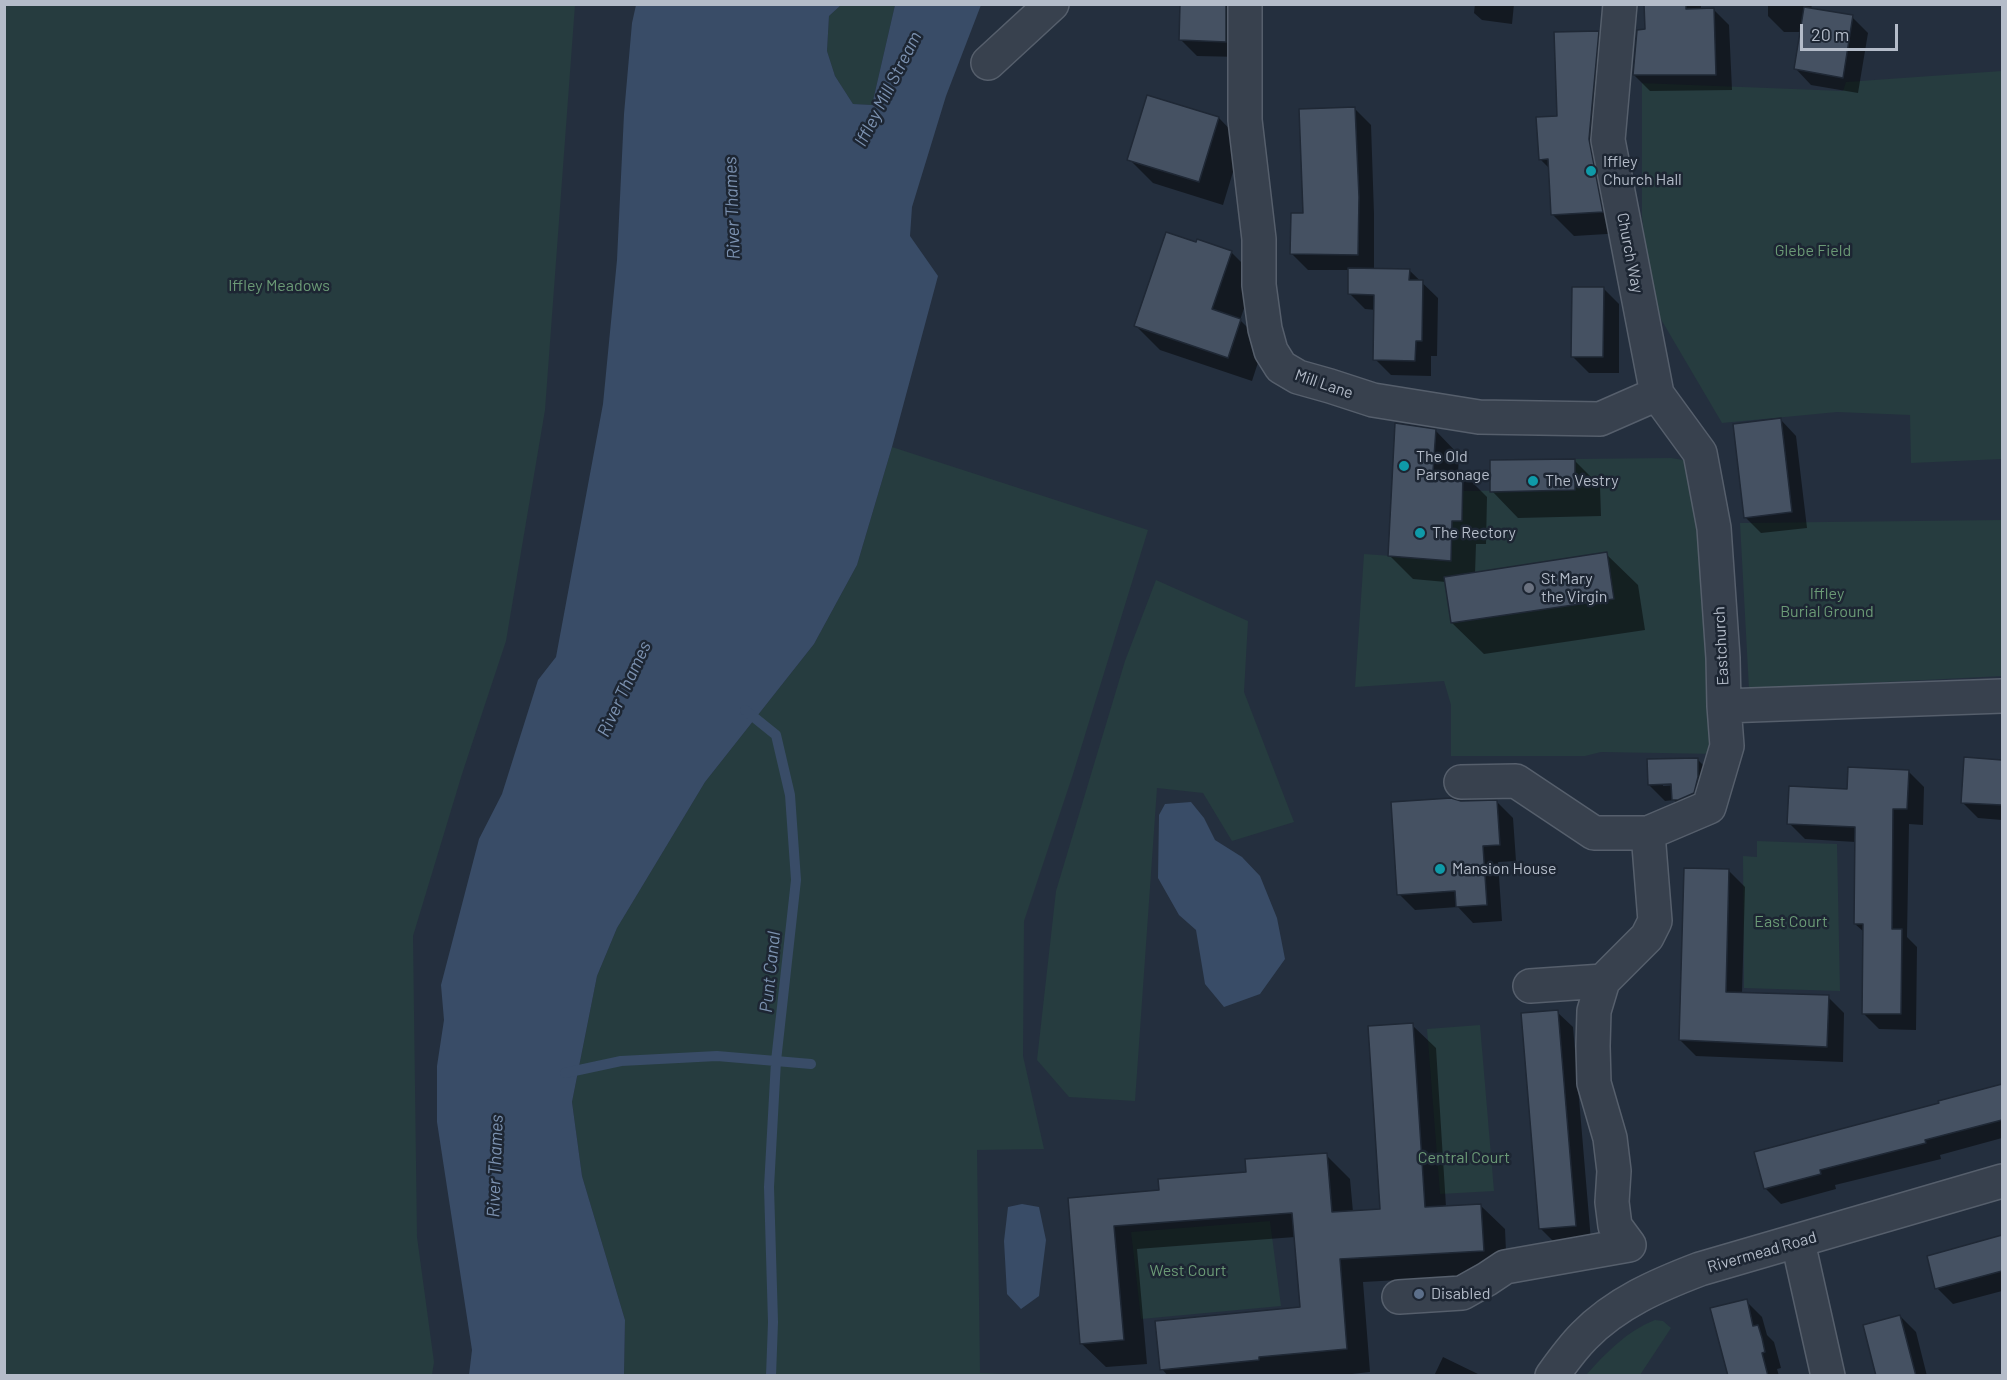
<!DOCTYPE html>
<html>
<head>
<meta charset="utf-8">
<style>
  body { margin:0 }
  #map { position:relative; width:2007px; height:1380px; overflow:hidden; background:#242f3e; font-family:Barlow,sans-serif }
  canvas { display:block }
  .frame { position:absolute; inset:0; border:6px solid #b4bcc9; pointer-events:none }
  .scale { position:absolute; left:1800px; top:24px; width:98px; height:27px; box-sizing:border-box; border:3px solid #b4bcc9; border-top:0; padding-left:8px; font-size:18px; line-height:21px; white-space:nowrap; color:#b4bcc9; -webkit-text-stroke:4px #1d2633; paint-order:stroke }
</style>
</head>
<body>
<div id="map">
<canvas width="2007" height="1380"></canvas>
<div class="frame"></div>
<div class="scale">20 m</div>
</div>
<script>
const ctx = document.querySelector('canvas').getContext('2d');
ctx.lineJoin = 'round';
function fillPath(path, color) { ctx.fillStyle = color; ctx.fill(path, 'evenodd'); }
function strokePath(path, color, width, dash) { ctx.strokeStyle = color; ctx.lineWidth = width; ctx.lineCap = dash ? 'butt' : 'round'; ctx.setLineDash(dash || []); ctx.stroke(path); }
function label(font, color, halo, rows, align = 'center') {
  ctx.font = font + ' Barlow,sans-serif'; ctx.lineWidth = 5; ctx.setLineDash([]); ctx.textBaseline = 'middle'; ctx.strokeStyle = halo; ctx.fillStyle = color; for (const [text, x, y, turn = 0] of rows) {
    ctx.save(); ctx.translate(x, y); ctx.rotate((+turn || 0) * Math.PI / 180); ctx.textAlign = isNaN(turn) ? turn : align; if (halo) ctx.strokeText(text, 0, 0); ctx.fillText(text, 0, 0); ctx.restore();
  }
}
fillPath(new Path2D(`
  M 5,4 L 575,5 L 545,410 L 506,641 L 462,774 L 413,936 L 417,1237 L 434,1362 L 432,1375 L 5,1375 Z
  M 841,5 L 895,5 L 872,105 L 853,104 L 835,76 L 827,51 L 829,16 Z
  M 2002,71 L 2002,459 L 1911,463 L 1910,415 L 1837,412 L 1722,423 L 1652,304 L 1642,216 L 1642,83 L 1843,91 L 1846,82 Z
  M 892,447 L 1148,530 L 1073,774 L 1024,921 L 1023,1056 L 1044,1149 L 977,1150 L 980,1373 L 1029,1375 L 624,1375 L 625,1320 L 582,1176 L 572,1102 L 597,976 L 617,928 L 705,782 L 814,644 L 857,565 Z
  M 1671,458 L 1696,462 L 1719,754 L 1601,752 L 1585,756 L 1451,756 L 1451,705 L 1444,681 L 1355,687 L 1364,554 L 1420,558 L 1421,545 L 1451,546 L 1452,521 L 1462,521 L 1463,491 L 1575,490 L 1575,459 Z
  M 2002,520 L 2002,676 L 1749,689 L 1740,523 Z
  M 1156,580 L 1248,621 L 1244,692 L 1294,822 L 1232,841 L 1203,793 L 1157,788 L 1135,1101 L 1069,1097 L 1037,1060 L 1056,891 L 1125,661 Z
  M 1757,841 L 1837,844 L 1840,991 L 1744,988 L 1743,856 L 1757,857 Z
  M 1480,1025 L 1494,1191 L 1440,1194 L 1427,1029 Z
  M 1270,1221 L 1281,1306 L 1141,1319 L 1131,1232 Z
  M 1655,1320 L 1663,1321 L 1671,1328 L 1640,1375 L 1587,1374 C 1607,1352 1627,1331 1655,1320 Z`), '#263c3f');
fillPath(new Path2D(`
  M 636,5 L 841,5 L 829,16 L 827,51 L 835,76 L 853,104 L 872,105 L 895,5 L 981,5 L 946,96 L 912,207 L 910,236 L 938,276 L 892,447 L 857,565 L 814,644 L 705,782 L 617,928 L 597,976 L 572,1102 L 582,1176 L 625,1320 L 624,1375 L 469,1375 L 472,1350 L 437,1122 L 437,1066 L 444,1020 L 441,985 L 479,839 L 502,794 L 538,680 L 556,657 L 603,404 L 617,260 L 624,114 L 632,23 Z
  M 1191,802 L 1204,818 L 1215,840 L 1242,857 L 1260,876 L 1277,918 L 1285,959 L 1260,994 L 1224,1007 L 1205,984 L 1196,930 L 1179,915 L 1158,878 L 1159,815 L 1165,804 Z
  M 1022,1204 L 1039,1207 L 1046,1240 L 1039,1296 L 1021,1309 L 1007,1294 L 1004,1241 L 1008,1207 Z`), '#394c67');
fillPath(new Path2D(`
  M 1182,4 L 1239,4 L 1242,57 L 1197,56 L 1181,40 Z
  M 1475,4 L 1514,4 L 1512,24 L 1482,20 L 1474,13 Z
  M 1645,4 L 1701,4 L 1701,10 L 1713,9 L 1729,25 L 1732,90 L 1650,91 L 1634,75 L 1646,31 Z
  M 1768,4 L 1812,4 L 1811,10 L 1852,17 L 1868,33 L 1858,93 L 1811,85 L 1796,69 L 1802,32 L 1784,32 L 1768,16 Z
  M 1598,32 L 1620,53 L 1623,233 L 1574,236 L 1552,214 L 1550,169 L 1540,159 Z
  M 1355,109 L 1371,125 L 1374,214 L 1374,270 L 1409,270 L 1438,298 L 1437,356 L 1431,356 L 1431,376 L 1391,375 L 1375,359 L 1376,310 L 1365,309 L 1349,293 L 1350,270 L 1308,270 L 1292,254 L 1305,214 Z
  M 1219,118 L 1242,142 L 1223,205 L 1153,183 L 1129,159 Z
  M 1231,252 L 1255,276 L 1240,320 L 1264,344 L 1252,381 L 1160,350 L 1136,326 Z
  M 1603,288 L 1619,304 L 1619,373 L 1589,373 L 1573,357 Z
  M 1781,420 L 1796,436 L 1807,528 L 1761,533 L 1745,517 Z
  M 1435,430 L 1459,455 L 1458,473 L 1463,473 L 1487,497 L 1486,544 L 1476,544 L 1475,574 L 1606,554 L 1638,585 L 1645,630 L 1484,654 L 1452,623 L 1446,582 L 1413,579 L 1389,555 Z
  M 1574,460 L 1600,486 L 1601,516 L 1518,518 L 1492,491 Z
  M 1697,759 L 1713,775 L 1689,815 L 1674,800 L 1665,801 L 1649,785 ZM 1679,782 L 1679,785 L 1663,786 L 1663,783 Z
  M 1965,759 L 2002,761 L 2002,820 L 1978,818 L 1962,802 Z
  M 1908,771 L 1924,787 L 1923,825 L 1909,824 L 1907,937 L 1917,947 L 1916,1030 L 1879,1029 L 1863,1013 L 1864,932 L 1855,924 L 1856,842 L 1805,839 L 1789,823 L 1849,791 Z
  M 1497,802 L 1513,818 L 1516,861 L 1498,862 L 1502,921 L 1473,923 L 1458,907 L 1415,910 L 1399,894 Z
  M 1729,871 L 1745,887 L 1742,994 L 1828,997 L 1844,1013 L 1843,1062 L 1696,1056 L 1680,1040 Z
  M 1557,1012 L 1573,1027 L 1591,1241 L 1556,1244 L 1540,1228 Z
  M 1412,1025 L 1436,1048 L 1446,1207 L 1481,1206 L 1505,1229 L 1507,1274 L 1363,1282 L 1370,1372 L 1334,1376 L 1168,1376 L 1162,1369 L 1301,1308 L 1295,1237 L 1137,1249 L 1147,1364 L 1106,1367 L 1082,1344 L 1069,1199 L 1161,1191 L 1248,1174 L 1326,1155 L 1350,1179 L 1353,1212 L 1382,1211 Z
  M 2002,1085 L 2002,1138 L 1940,1155 L 1941,1159 L 1835,1185 L 1836,1189 L 1781,1204 L 1765,1188 L 1940,1104 L 1940,1102 Z
  M 2002,1237 L 2002,1291 L 1953,1304 L 1937,1288 L 1928,1257 Z
  M 1746,1301 L 1762,1317 L 1767,1335 L 1774,1342 L 1781,1368 L 1777,1369 L 1779,1376 L 1729,1376 Z
  M 1900,1316 L 1916,1332 L 1927,1376 L 1877,1376 Z
  M 1443,1357 L 1480,1375 L 1480,1376 L 1434,1376 Z`), '#0007');
strokePath(new Path2D(`
  M 745,710 L 776,735 L 790,795 L 796,880 L 776,1061 L 769,1187 L 773,1322 L 771,1376
  M 565,1073 L 621,1061 L 717,1056 L 811,1064`), '#394c67', 10);
const building = new Path2D(`
  M 1180,4 L 1226,4 L 1226,42 L 1179,40 Z
  M 1644,4 L 1686,4 L 1686,9 L 1714,8 L 1716,75 L 1633,75 L 1637,30 L 1645,29 Z
  M 1804,7 L 1853,15 L 1843,78 L 1794,69 Z
  M 1599,31 L 1589,139 L 1603,212 L 1551,215 L 1548,159 L 1539,160 L 1536,117 L 1557,116 L 1554,32 Z
  M 1147,95 L 1219,117 L 1199,182 L 1127,160 Z
  M 1355,107 L 1359,197 L 1358,255 L 1290,254 L 1291,213 L 1303,213 L 1299,109 Z
  M 1166,232 L 1196,242 L 1197,239 L 1232,251 L 1212,309 L 1241,319 L 1228,358 L 1134,326 Z
  M 1348,268 L 1410,269 L 1409,280 L 1423,280 L 1422,341 L 1416,341 L 1415,361 L 1373,360 L 1374,295 L 1348,294 Z
  M 1572,287 L 1604,287 L 1603,357 L 1571,357 Z
  M 1781,418 L 1792,512 L 1744,518 L 1733,424 Z
  M 1395,423 L 1436,429 L 1433,471 L 1463,472 L 1462,521 L 1452,521 L 1451,561 L 1388,556 Z
  M 1575,459 L 1575,490 L 1490,492 L 1490,460 Z
  M 1607,552 L 1614,599 L 1451,623 L 1444,577 Z
  M 1964,757 L 2002,760 L 2002,805 L 1961,803 Z
  M 1698,758 L 1698,777 L 1694,793 L 1678,800 L 1672,800 L 1671,784 L 1648,785 L 1647,759 Z
  M 1848,767 L 1909,770 L 1907,809 L 1893,809 L 1892,929 L 1902,929 L 1901,1014 L 1862,1014 L 1863,924 L 1854,924 L 1855,827 L 1787,824 L 1789,786 L 1847,789 Z
  M 1451,798 L 1461,801 L 1497,800 L 1500,845 L 1483,846 L 1487,905 L 1456,907 L 1455,891 L 1397,895 L 1391,802 Z
  M 1684,868 L 1729,869 L 1726,992 L 1829,995 L 1827,1047 L 1679,1040 Z
  M 1558,1010 L 1576,1226 L 1539,1229 L 1521,1013 Z
  M 1413,1023 L 1425,1207 L 1481,1204 L 1484,1251 L 1340,1259 L 1347,1349 L 1259,1357 L 1259,1360 L 1160,1370 L 1155,1321 L 1300,1307 L 1292,1213 L 1114,1226 L 1124,1340 L 1080,1344 L 1068,1198 L 1159,1190 L 1158,1179 L 1246,1172 L 1245,1159 L 1327,1153 L 1332,1212 L 1380,1209 L 1368,1026 Z
  M 2002,1084 L 2002,1120 L 1925,1140 L 1926,1143 L 1820,1170 L 1821,1174 L 1764,1189 L 1754,1152 L 1939,1103 L 1938,1101 Z
  M 2002,1235 L 2002,1271 L 1935,1289 L 1927,1256 Z
  M 1747,1299 L 1753,1326 L 1758,1325 L 1762,1338 L 1765,1352 L 1762,1353 L 1768,1376 L 1728,1376 L 1710,1308 Z
  M 1900,1315 L 1916,1376 L 1876,1376 L 1863,1325 Z`);
fillPath(building, '#455162');
strokePath(building, '#1f2835', 1.5);
const minor = new Path2D(`
  M 1245,4 L 1245,120 L 1259,239 L 1259,285 L 1265,329 L 1271,351 L 1281,367 L 1298,377 L 1330,386 L 1373,400 L 1479,417 L 1600,419 L 1657,394
  M 1620,4 L 1608,140 L 1657,394 L 1700,453 L 1714,528 L 1723,658 L 1724,706 L 2002,696
  M 988,63 L 1052,4
  M 1461,782 L 1516,781 L 1594,833 L 1648,833 L 1709,807 L 1727,746 L 1724,706
  M 1530,986 L 1603,981
  M 1798,1242 L 1828,1376
  M 1399,1297 L 1462,1293 L 1487,1279 L 1505,1267 L 1629,1245 L 1615,1226 L 1612,1202 L 1614,1171 L 1610,1138 L 1594,1083 L 1593,1046 L 1594,1011 L 1603,981 L 1647,937 L 1655,921 L 1648,833
  M 1552,1376 C 1562,1362 1572,1348 1584,1336 C 1616,1303 1658,1285 1700,1269 L 2002,1181`);
strokePath(minor, '#565f6c', 36);
strokePath(minor, '#38414e', 33);
for (const [x, y, r, color] of [
  [1591,171,6,"#0f9aa8"],
  [1404,466,6,"#0f9aa8"],
  [1533,481,6,"#0f9aa8"],
  [1420,533,6,"#0f9aa8"],
  [1529,588,6,"#6b7280"],
  [1440,869,6,"#0f9aa8"],
  [1419,1294,6,"#5c6f8a"]
]) { const dot = new Path2D(); dot.arc(x, y, r, 0, 2 * Math.PI); ctx.fillStyle = color; ctx.fill(dot); strokePath(dot, '#1d2633', 2); }
label('16px', '#b4bcc9', '#1d2633', [
  ["Iffley",1603,162],
  ["Church Hall",1603,180],
  ["The Old",1416,457],
  ["Parsonage",1416,475],
  ["The Vestry",1545,481],
  ["The Rectory",1432,533],
  ["St Mary",1541,579],
  ["the Virgin",1541,597],
  ["Mansion House",1452,869],
  ["Disabled",1431,1294]
], 'left');
label('16px', '#6b9a76', '#1d2633', [
  ["Glebe Field",1813,251],
  ["Iffley Meadows",279,286],
  ["Iffley",1827,594],
  ["Burial Ground",1827,612],
  ["East Court",1791,922],
  ["Central Court",1464,1158],
  ["West Court",1188,1271]
]);
label('16px', '#b4bcc9', '#1d2633', [
  ["Church Way",1630,253,79],
  ["Mill Lane",1324,384,19],
  ["Eastchurch",1721,646,-93],
  ["Rivermead Road",1762,1252,-16]
]);
label('italic 18px', '#7c92b1', '#1d2633', [
  ["Iffley Mill Stream",888,89,-63],
  ["River Thames",732,208,-92],
  ["River Thames",624,689,-65],
  ["Punt Canal",770,972,-84],
  ["River Thames",495,1166,-88]
]);
</script>
</body>
</html>
